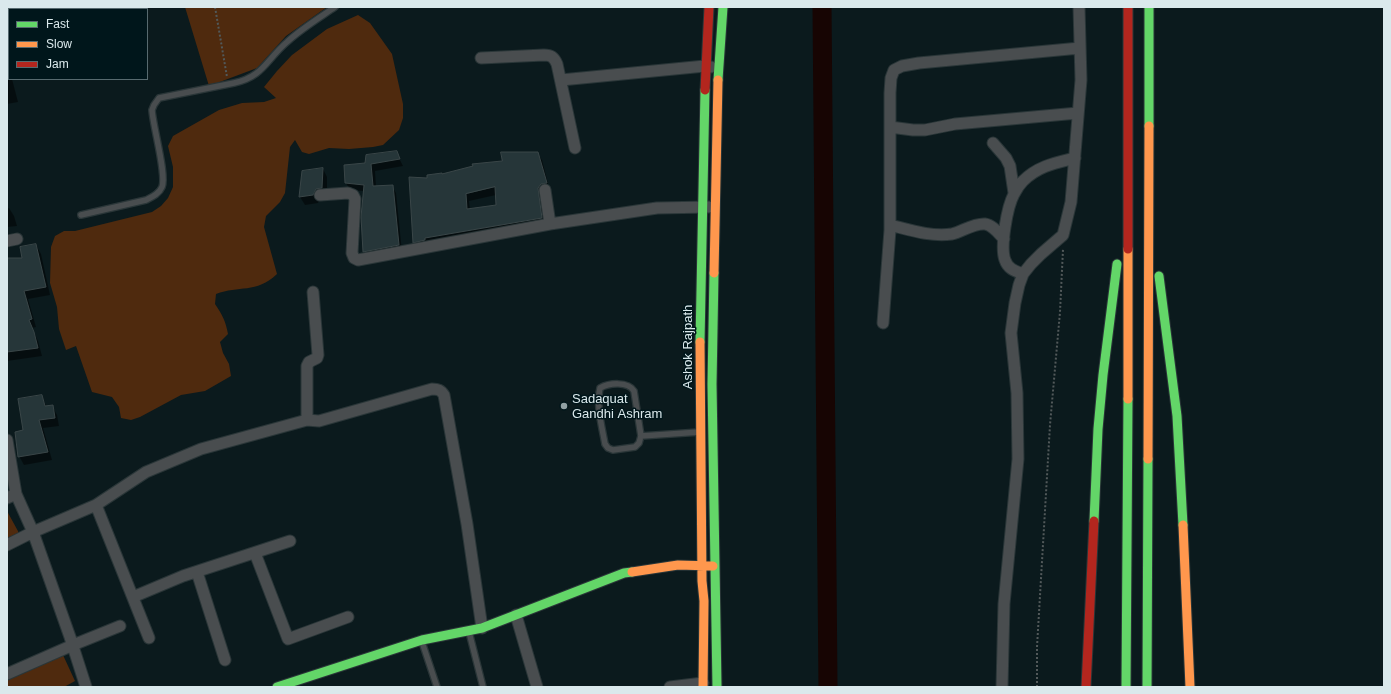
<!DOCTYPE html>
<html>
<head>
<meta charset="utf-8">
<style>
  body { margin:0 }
  #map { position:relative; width:1391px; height:694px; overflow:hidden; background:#0b1a1d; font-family:Arial,sans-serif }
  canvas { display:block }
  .frame { position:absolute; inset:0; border:8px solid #dae9ec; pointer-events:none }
  .legend { position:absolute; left:8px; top:8px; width:140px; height:72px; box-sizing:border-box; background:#00161b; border:1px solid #576a6f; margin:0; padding:5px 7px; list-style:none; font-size:12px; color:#dae9ec }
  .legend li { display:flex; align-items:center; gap:8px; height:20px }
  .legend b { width:20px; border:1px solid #576a6f }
</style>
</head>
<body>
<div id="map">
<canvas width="1391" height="694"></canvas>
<div class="frame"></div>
<ul class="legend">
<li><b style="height:5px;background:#63d668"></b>Fast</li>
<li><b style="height:5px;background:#ff974d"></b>Slow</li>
<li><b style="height:5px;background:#b3261e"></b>Jam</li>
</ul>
</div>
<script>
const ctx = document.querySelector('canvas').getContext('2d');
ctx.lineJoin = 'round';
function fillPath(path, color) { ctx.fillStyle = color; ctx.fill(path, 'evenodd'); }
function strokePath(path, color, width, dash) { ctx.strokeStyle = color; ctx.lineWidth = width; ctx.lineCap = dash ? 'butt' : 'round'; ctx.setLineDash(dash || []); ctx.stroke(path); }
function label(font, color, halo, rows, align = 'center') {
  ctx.font = font + ' Arial,sans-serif'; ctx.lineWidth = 3; ctx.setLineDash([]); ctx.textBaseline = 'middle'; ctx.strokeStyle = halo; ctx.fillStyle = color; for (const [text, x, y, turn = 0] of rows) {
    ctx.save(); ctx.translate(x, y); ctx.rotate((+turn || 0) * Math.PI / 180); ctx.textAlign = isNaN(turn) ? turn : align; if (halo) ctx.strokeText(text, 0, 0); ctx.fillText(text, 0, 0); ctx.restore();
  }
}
fillPath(new Path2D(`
  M 185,7 L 327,7 L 286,36 L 257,68 L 209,86 Z
  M 358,15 L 370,23 L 392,54 L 403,104 L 403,118 L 399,130 L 383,145 L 373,147 L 349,149 L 329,148 L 309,154 L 302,152 L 295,140 L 290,147 L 285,193 L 280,202 L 266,216 L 264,227 L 277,274 C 256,294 239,285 216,294 L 215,304 C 222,314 226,322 228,334 L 220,342 L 223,353 L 229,364 L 231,376 L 205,391 L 181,395 L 140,417 L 131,420 L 121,418 L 119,407 L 112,397 L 92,392 L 76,346 L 66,350 L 59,329 L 57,307 L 50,283 L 51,247 L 55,236 L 64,231 L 75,231 L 152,212 L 161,206 L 168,198 L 173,187 L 173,167 L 168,146 L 173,136 L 219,110 L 242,103 L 264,102 L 276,98 L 264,87 L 277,71 L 292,55 L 327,29 Z
  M 7,511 L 19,533 L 7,539 Z
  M 63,655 L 75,681 L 64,687 L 7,687 L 7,679 Z`), '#4f2a0e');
fillPath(new Path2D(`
  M 7,59 L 9,67 L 9,79 L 12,79 L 18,102 L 7,104 Z
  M 396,152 L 403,166 L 375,171 L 376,186 L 392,186 L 396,193 L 402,252 L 368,258 L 364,252 L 364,191 L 350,190 L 346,183 L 366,164 Z
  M 537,153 L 542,160 L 550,191 L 546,226 L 418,250 L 414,242 L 428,179 L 504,162 ZM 496,195 L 497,206 L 470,210 L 469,201 Z
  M 323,169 L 327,177 L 327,196 L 320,198 L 318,203 L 305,205 L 300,197 L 303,172 Z
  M 9,208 L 14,216 L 17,226 L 7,227 L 7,209 Z
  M 36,245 L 41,254 L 50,295 L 28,299 L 36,327 L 32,328 L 38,341 L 42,356 L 7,361 L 7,259 L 23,259 Z
  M 41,396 L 47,407 L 52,406 L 57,415 L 59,426 L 43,428 L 52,460 L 24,465 L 19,456 L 24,431 Z`), '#0007');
strokePath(new Path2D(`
  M 822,7 L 828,687`), '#170503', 19);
const building = new Path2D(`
  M 397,151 L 400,159 L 371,164 L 373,186 L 393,185 L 399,245 L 363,252 L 361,217 L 364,185 L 345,183 L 344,165 L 365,163 L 366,155 Z
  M 501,152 L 538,152 L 547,183 L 541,184 L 538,188 L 542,218 L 425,238 L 425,240 L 413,243 L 409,177 L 427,178 L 427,175 L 442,173 L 442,174 L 473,166 L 472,164 L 502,161 ZM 495,187 L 496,205 L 467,209 L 466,194 Z
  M 323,168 L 322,188 L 316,189 L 313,195 L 299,197 L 302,171 Z
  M 36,244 L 46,287 L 24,291 L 32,319 L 29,320 L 34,332 L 38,348 L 7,352 L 7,258 L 22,258 L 20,247 Z
  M 42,395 L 45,406 L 53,405 L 55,418 L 39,420 L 48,452 L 18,457 L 15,432 L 23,430 L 18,399 Z`);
fillPath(building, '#263639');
strokePath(building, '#3a4648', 1);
const lane = new Path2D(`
  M 81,215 L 146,200 C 152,197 159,194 162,187 C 167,175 153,127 152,110 L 154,105 L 159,98 L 234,83 C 263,77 266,60 287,42 C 301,29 319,18 335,7
  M 641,436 L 634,391 C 628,381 609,383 600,388 C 596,406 602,427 605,444 L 608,448 L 613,450 L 635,447 L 639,443 L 641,436 L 700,432
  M 469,632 L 483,687
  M 422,642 L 437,687`);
const street = new Path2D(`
  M 481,58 L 544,55 C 551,55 554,57 557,64 L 575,148
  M 561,80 L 705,66 L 711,67
  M 890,127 L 913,130 L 925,130 L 955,124 L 1078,113
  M 993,143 L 1006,158 L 1010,166 L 1014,193
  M 545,190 L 550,224
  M 320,195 L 348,193 L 353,195 L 355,199 L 352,253 L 354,258 L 358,260 L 550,224 L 657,208 L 709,207
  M 890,225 C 910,230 931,237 952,234 C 962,232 973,223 985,224 C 993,225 999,234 1004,239
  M 7,241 L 17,239
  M 1023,274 C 1015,271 1008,269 1005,260 C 1000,247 1007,207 1014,194 C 1016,190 1019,185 1023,181 C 1038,166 1055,163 1075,158
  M 883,323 L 890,230 L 890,93 L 891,78 L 894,70 L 902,66 L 919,63 L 1080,48
  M 307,420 L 307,366 L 309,362 L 317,358 L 318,355 L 313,292
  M 7,440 L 16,494 L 33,532 L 70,637 L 86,687
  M 7,498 L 16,494
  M 96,505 L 149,638
  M 7,545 L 33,532 L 96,505 L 146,472 L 201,449 L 307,420 L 319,421 L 432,389 C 438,389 441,390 444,395 L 467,524 L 482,628
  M 255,553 L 288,639 L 348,617
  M 197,572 L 225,660
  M 133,597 L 183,576 L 290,541
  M 516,615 L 537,687
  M 7,674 L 73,645 L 120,626
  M 670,687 L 703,683
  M 1002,687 L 1004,604 L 1018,459 L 1017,393 L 1011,333 L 1015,303 L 1019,285 L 1023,274 L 1031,264 L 1041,254 L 1063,235 L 1071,202 L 1081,80 L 1079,7`);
const fast = new Path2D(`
  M 718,80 L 723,7
  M 1149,126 L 1149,7
  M 714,273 L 712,384 L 717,687
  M 1159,276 L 1177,416 L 1183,525
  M 700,342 L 705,90
  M 1094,521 L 1098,429 L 1103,375 L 1117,264
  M 277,687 L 422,640 L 482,628 L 624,573 L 632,572
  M 1126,687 L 1128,399
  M 1147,687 L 1148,459`);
const slow = new Path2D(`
  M 1128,249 L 1128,399
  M 714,273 L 718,80
  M 700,342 L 702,581 L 704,601 L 703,687
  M 1148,459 L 1149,126
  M 1183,525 L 1190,687
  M 632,572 L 678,565 L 713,566`);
const jam = new Path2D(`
  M 1128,7 L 1128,249
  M 705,90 L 709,7
  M 1086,687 L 1094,521`);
strokePath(lane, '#2a3638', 8);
strokePath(street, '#2a3638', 13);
strokePath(fast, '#2a3638', 11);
strokePath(slow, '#2a3638', 11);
strokePath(jam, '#2a3638', 11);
strokePath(new Path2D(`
  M 215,7 L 227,77
  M 1037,687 L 1037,647 L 1050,425 L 1060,312 L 1063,249`), '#52595a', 2, [2, 2]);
strokePath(lane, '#494d4f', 5.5);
strokePath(street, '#494d4f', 11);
strokePath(fast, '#63d668', 9);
strokePath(slow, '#ff974d', 9);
strokePath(jam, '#b3261e', 9);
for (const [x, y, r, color] of [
  [564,406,4,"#92a1a4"]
]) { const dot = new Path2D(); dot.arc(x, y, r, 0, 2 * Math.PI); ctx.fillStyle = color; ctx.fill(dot); strokePath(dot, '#00161b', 1.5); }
label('13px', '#dae9ec', '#00161b', [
  ["Ashok Rajpath",688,347,-90]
]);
label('13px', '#dae9ec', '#00161b', [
  ["Sadaquat",572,399],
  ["Gandhi Ashram",572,414]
], 'left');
</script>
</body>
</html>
